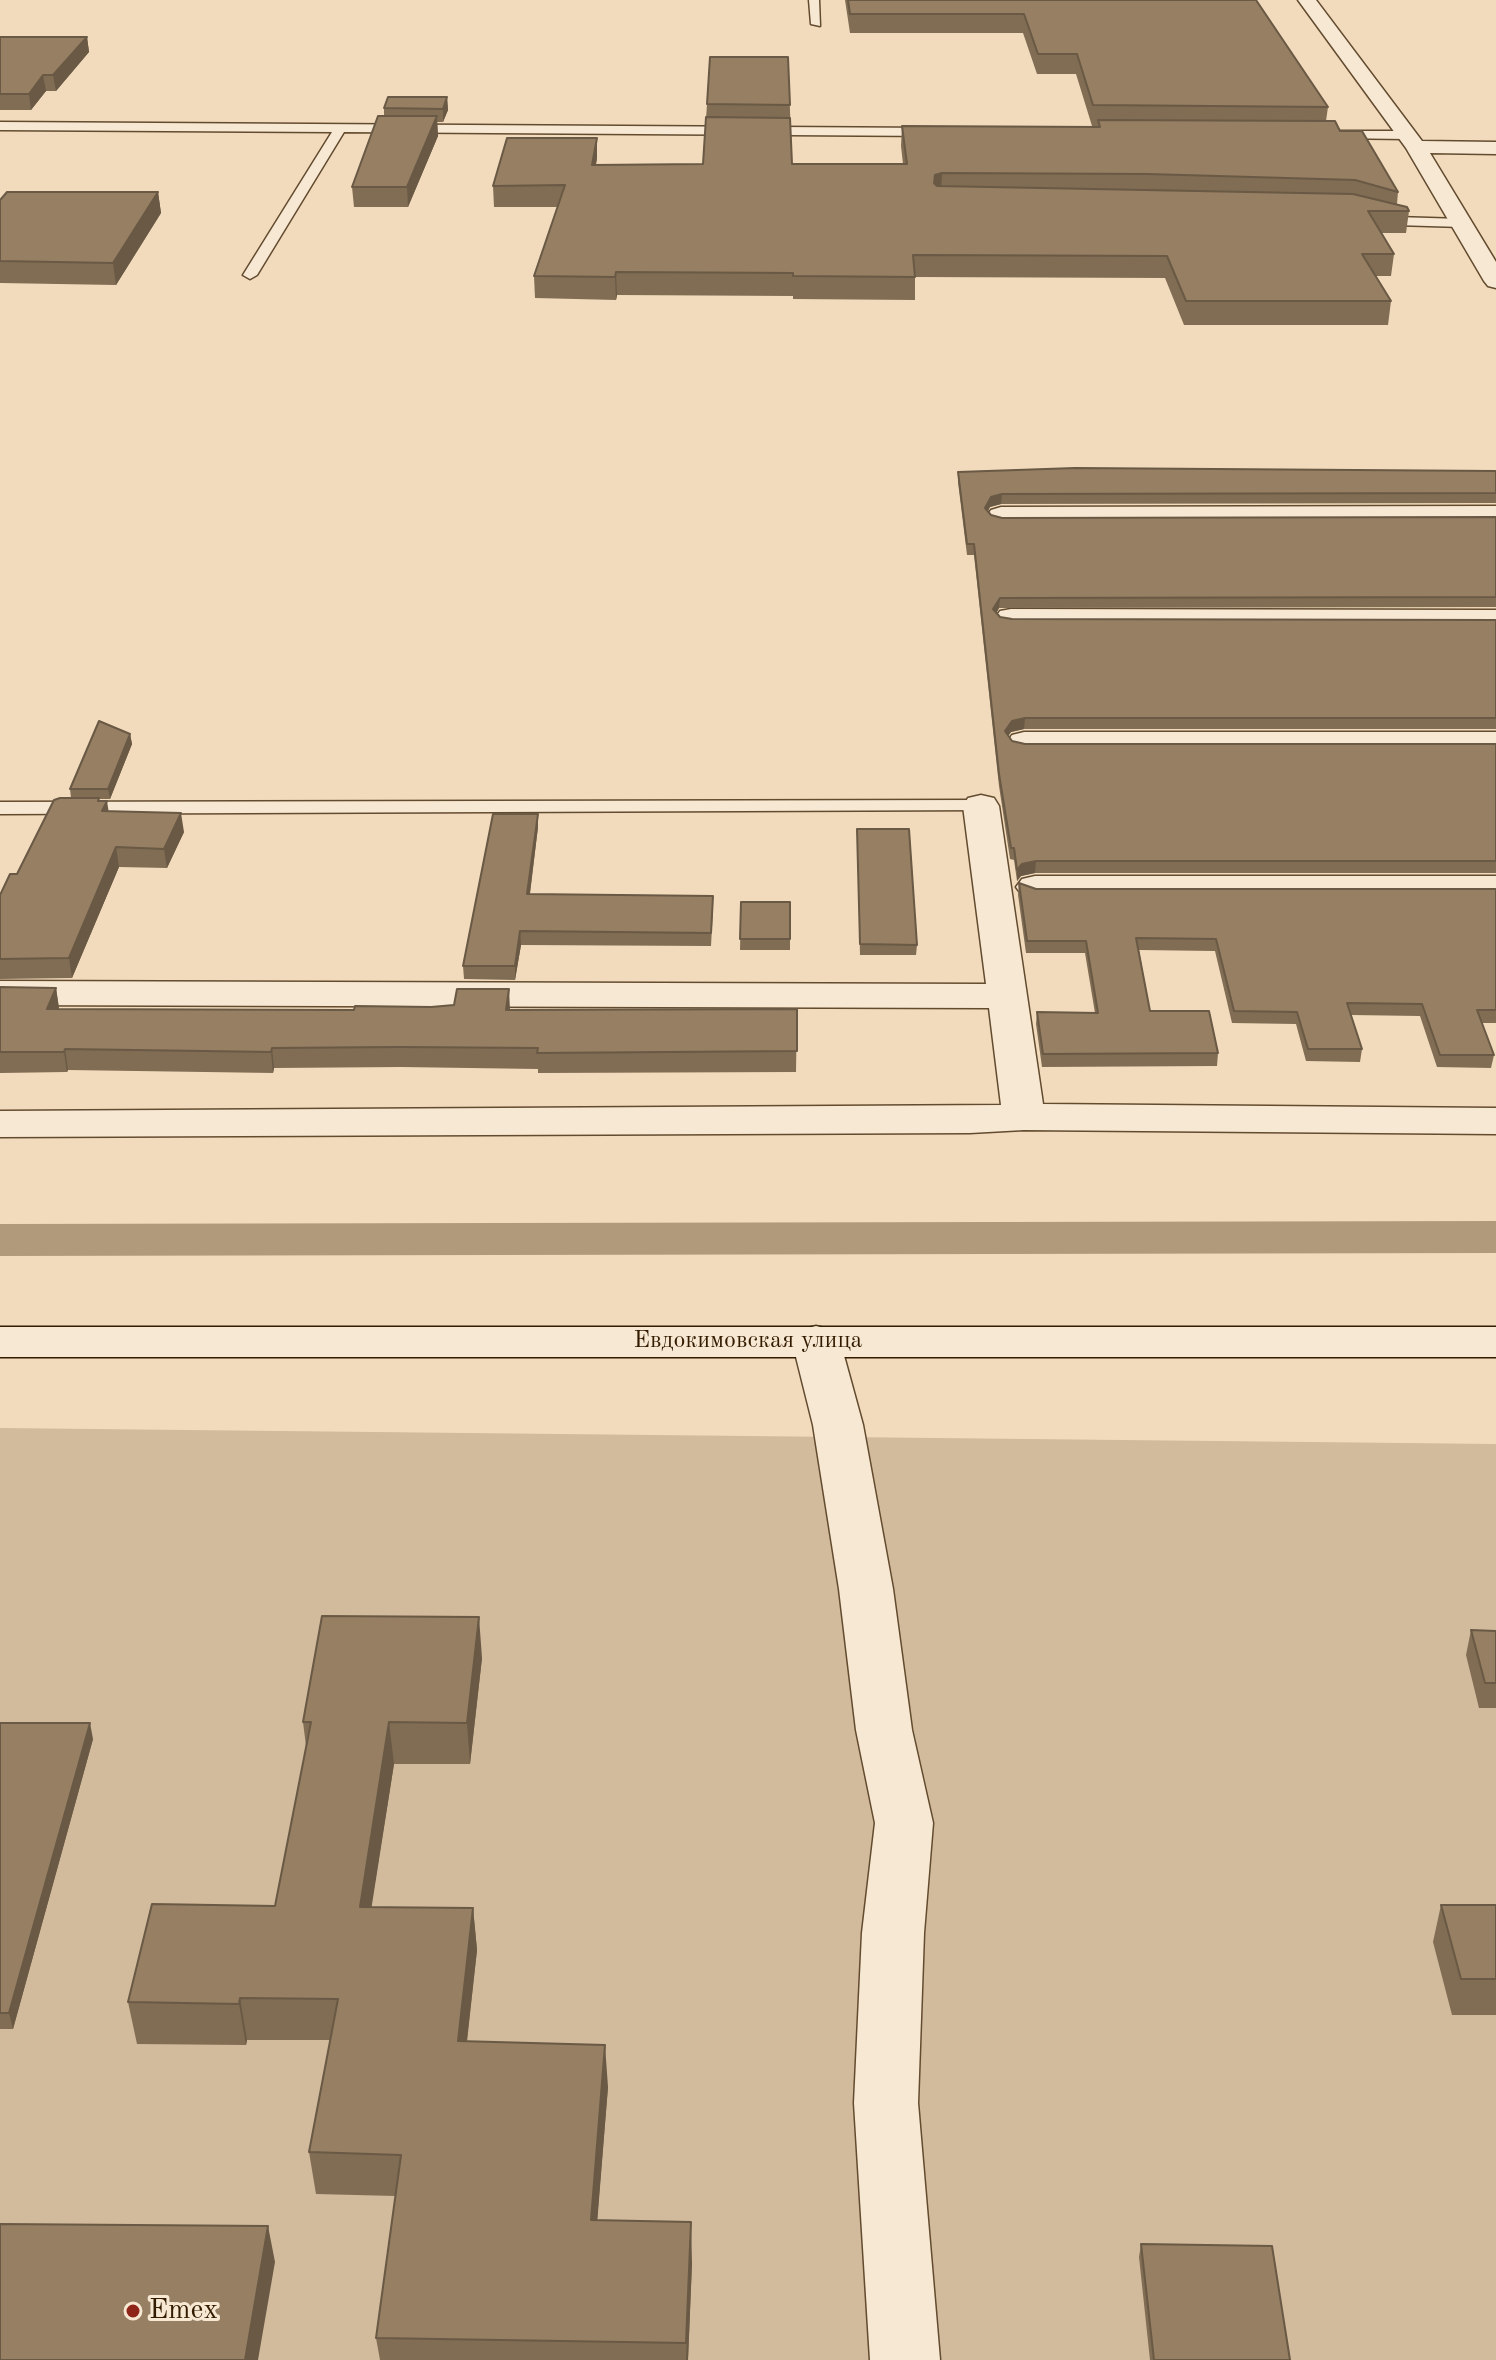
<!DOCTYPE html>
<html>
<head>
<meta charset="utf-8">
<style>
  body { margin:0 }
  canvas { display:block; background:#f2dbbc }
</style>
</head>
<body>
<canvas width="1496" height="2360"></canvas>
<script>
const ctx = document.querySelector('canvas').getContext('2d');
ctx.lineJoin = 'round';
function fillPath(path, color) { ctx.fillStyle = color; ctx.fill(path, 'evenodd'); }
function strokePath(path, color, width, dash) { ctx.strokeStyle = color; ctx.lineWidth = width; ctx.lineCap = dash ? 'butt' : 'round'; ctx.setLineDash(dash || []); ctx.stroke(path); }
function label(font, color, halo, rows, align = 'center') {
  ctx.font = font + ' "Old Standard TT",serif'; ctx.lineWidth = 6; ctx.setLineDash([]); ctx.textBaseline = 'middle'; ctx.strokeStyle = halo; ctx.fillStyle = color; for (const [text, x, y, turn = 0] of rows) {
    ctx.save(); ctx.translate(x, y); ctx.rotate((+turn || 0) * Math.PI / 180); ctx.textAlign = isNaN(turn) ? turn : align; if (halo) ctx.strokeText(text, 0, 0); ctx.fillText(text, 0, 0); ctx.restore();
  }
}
fillPath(new Path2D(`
  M 0,1428 L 1496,1444 L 1496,2360 L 0,2360 Z`), '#d2ba9c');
fillPath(new Path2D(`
  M 1496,1221 L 1496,1253 L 0,1256 L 0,1224 Z`), '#b19a7c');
const service = new Path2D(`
  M 809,0 L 819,0 L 820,26 L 811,24 Z
  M 0,122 L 935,128 L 941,132 L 935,136 L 344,132 L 257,275 L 250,279 L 243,275 L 332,132 L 0,130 Z
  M 1326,131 L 1407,131 L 1413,135 L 1407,139 L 1330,138 L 1324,134 Z
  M 1374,211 L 1396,217 L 1462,219 L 1469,223 L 1462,227 L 1395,225 L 1369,218 L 1367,215 Z
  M 981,800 L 991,806 L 988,810 L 0,814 L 0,802 Z`);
const minor = new Path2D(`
  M 1298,0 L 1316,0 L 1422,141 L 1496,142 L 1496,154 L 1430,153 L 1496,262 L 1496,288 L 1488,286 L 1484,281 L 1406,148 Z
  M 1496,506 L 1496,524 L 1001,525 L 991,522 L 987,516 L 991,510 L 1001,507 Z
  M 1011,609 L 1496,610 L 1496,628 L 1011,627 L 1000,625 L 995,618 L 1000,611 Z
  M 1024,732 L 1496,732 L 1496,752 L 1024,752 L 1012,749 L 1007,742 L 1012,735 Z
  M 981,795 L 994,798 L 999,806 L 1043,1104 L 1496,1108 L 1496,1134 L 1024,1130 L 970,1133 L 0,1137 L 0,1111 L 1001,1105 L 989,1008 L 0,1005 L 0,981 L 986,984 L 963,806 L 968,798 Z
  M 1035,876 L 1496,876 L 1496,898 L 1035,898 L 1022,895 L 1016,887 L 1022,879 Z
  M 816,1326 L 833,1330 L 840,1341 L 863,1425 L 893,1589 L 912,1730 L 933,1823 L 924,1933 L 918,2103 L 940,2360 L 870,2360 L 854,2103 L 862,1933 L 875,1823 L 856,1730 L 839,1589 L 813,1425 L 792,1341 L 799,1330 Z`);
const secondary = new Path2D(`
  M 0,1327 L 1496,1327 L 1496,1357 L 0,1357 Z`);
strokePath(service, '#634b2f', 3);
strokePath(minor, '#634b2f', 3);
strokePath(secondary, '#331b00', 3);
fillPath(service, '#f7e8d3');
fillPath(minor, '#f7e8d3');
fillPath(secondary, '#f7e8d3');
fillPath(new Path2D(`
  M 845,0 L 1256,0 L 1328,107 L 1326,121 L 1340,131 L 1398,192 L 1397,204 L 1409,211 L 1406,233 L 1381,233 L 1394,254 L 1391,276 L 1375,276 L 1391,301 L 1388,325 L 1184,325 L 1165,278 L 915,277 L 915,300 L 793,299 L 793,296 L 617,295 L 616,300 L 535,298 L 534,276 L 558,207 L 494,207 L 493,186 L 597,158 L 596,165 L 703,164 L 707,104 L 788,57 L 792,164 L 903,164 L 901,146 L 902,126 L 1097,127 L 1092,126 L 1076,74 L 1037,74 L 1023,33 L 850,33 Z
  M 0,37 L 87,37 L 89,52 L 56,91 L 46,91 L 31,110 L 0,110 Z
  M 447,97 L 448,110 L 443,122 L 437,122 L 438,136 L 408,207 L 354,207 L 352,187 L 384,116 L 384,108 Z
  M 158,192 L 161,213 L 116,285 L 0,283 L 0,200 Z
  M 1496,471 L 1496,503 L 1001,504 L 990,507 L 988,511 L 991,515 L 1002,518 L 1496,517 L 1496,607 L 999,608 L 996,613 L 1000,617 L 1012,619 L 1496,620 L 1496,729 L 1024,729 L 1011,732 L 1008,736 L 1012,741 L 1025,744 L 1496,744 L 1496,873 L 1035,873 L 1021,876 L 1017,881 L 1014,860 L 1010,859 L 999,786 L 974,555 L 967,555 L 958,482 L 958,472 Z
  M 130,734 L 132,744 L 110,799 L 99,799 L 100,801 L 108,811 L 184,832 L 167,868 L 119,867 L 72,978 L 0,979 L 0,895 L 17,874 L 71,798 L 70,789 Z
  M 538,827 L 530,894 L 713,909 L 711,946 L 521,945 L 515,980 L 464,979 L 463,966 Z
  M 857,829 L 917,945 L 916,955 L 860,955 Z
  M 1019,883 L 1036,889 L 1496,889 L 1496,1023 L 1481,1023 L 1494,1055 L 1491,1068 L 1437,1067 L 1420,1016 L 1351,1015 L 1362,1049 L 1360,1062 L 1306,1061 L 1296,1024 L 1232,1023 L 1215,951 L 1139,950 L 1150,1011 L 1218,1053 L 1217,1066 L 1042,1067 L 1036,1024 L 1037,1012 L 1095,1013 L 1085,953 L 1026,953 L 1018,895 Z
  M 741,902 L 790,902 L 790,950 L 740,950 Z
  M 0,987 L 56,988 L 59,1009 L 510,1010 L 797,1009 L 796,1072 L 538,1073 L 538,1069 L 401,1067 L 274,1068 L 273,1073 L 68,1070 L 67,1072 L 0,1073 Z
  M 1471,1630 L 1496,1631 L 1496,1708 L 1479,1708 L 1466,1655 Z
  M 482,1658 L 470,1764 L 394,1764 L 371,1907 L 473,1908 L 477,1950 L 467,2042 L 608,2087 L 597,2220 L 692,2263 L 688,2360 L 380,2360 L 376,2338 L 396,2196 L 316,2194 L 309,2152 L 330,2040 L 247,2040 L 246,2045 L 137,2044 L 128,2002 L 275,1906 L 306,1746 L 303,1722 Z
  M 0,1723 L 93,1739 L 13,2029 L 0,2029 Z
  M 1441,1905 L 1496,1905 L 1496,2015 L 1452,2015 L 1433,1942 Z
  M 1141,2244 L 1290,2360 L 1150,2360 L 1139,2257 Z`), '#816d54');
fillPath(new Path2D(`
  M 87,37 L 89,52 L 56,91 L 53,75 Z
  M 43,75 L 46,91 L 31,110 L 29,94 Z
  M 447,97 L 448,110 L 443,122 L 443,109 Z
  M 437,116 L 438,136 L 408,207 L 407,187 Z
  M 597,138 L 597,158 L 592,185 L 592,165 Z
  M 942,173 L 941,194 L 934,196 L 935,175 Z
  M 158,192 L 161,213 L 116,285 L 113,263 Z
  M 616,272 L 617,295 L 616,300 L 615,277 Z
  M 1002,494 L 1001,504 L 990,507 L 984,518 L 985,508 L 991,497 Z
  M 1000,598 L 999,608 L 993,620 L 993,609 Z
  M 1025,718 L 1024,729 L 1011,732 L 1004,742 L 1005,731 L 1012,721 Z
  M 130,734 L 132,744 L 110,799 L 108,789 Z
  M 107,801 L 110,820 L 102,811 Z
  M 181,813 L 184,832 L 167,868 L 164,849 Z
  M 538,814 L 538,827 L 528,908 L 527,894 Z
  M 116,847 L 119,867 L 72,978 L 69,958 Z
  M 1036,861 L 1035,873 L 1021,876 L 1017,881 L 1017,870 L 1022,864 Z
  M 520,931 L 521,945 L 515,980 L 515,966 Z
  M 56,988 L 59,1008 L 50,1030 L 47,1009 Z
  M 509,989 L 510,1010 L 507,1031 L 506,1010 Z
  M 272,1048 L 274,1068 L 273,1073 L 271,1052 Z
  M 65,1049 L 68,1070 L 67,1072 L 64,1052 Z
  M 479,1617 L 482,1658 L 470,1764 L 467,1723 Z
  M 389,1722 L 394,1764 L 365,1949 L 360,1907 Z
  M 90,1723 L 93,1739 L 13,2029 L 9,2013 Z
  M 473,1908 L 477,1950 L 462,2083 L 458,2041 Z
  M 240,1998 L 247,2040 L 246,2045 L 239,2004 Z
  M 605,2045 L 608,2087 L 594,2262 L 591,2220 Z
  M 691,2222 L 692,2263 L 688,2360 L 686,2360 Z
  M 268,2226 L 275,2262 L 258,2360 L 245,2360 Z`), '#695945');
const building = new Path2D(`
  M 848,0 L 1256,0 L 1328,107 L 1093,105 L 1077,54 L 1038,54 L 1024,14 L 850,14 Z
  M 0,37 L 87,37 L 53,75 L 43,75 L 29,94 L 0,94 Z
  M 710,57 L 788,57 L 790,105 L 707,104 Z
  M 388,97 L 447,97 L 443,109 L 384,108 Z
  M 378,116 L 437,116 L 407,187 L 352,187 Z
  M 706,117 L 790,118 L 792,164 L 907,164 L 902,126 L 1100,127 L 1098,120 L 1335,121 L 1340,131 L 1362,131 L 1398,192 L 1355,180 L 1148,174 L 942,173 L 935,175 L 934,183 L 937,186 L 1353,194 L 1407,207 L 1409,211 L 1368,211 L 1394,254 L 1362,254 L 1391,301 L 1186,301 L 1167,256 L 913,255 L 915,277 L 793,276 L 793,273 L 616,272 L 615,277 L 534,276 L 565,185 L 493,186 L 507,138 L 597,138 L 592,165 L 703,164 Z
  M 7,192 L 158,192 L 113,263 L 0,261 L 0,200 Z
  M 1075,468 L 1496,471 L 1496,493 L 1002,494 L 991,497 L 985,508 L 991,515 L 1002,518 L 1496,517 L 1496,597 L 1000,598 L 993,609 L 1000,617 L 1012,619 L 1496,620 L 1496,718 L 1025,718 L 1012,721 L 1005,731 L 1012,741 L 1025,744 L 1496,744 L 1496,861 L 1036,861 L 1022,864 L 1017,870 L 1014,848 L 1011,848 L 999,774 L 974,544 L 967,544 L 958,472 Z
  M 99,721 L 130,734 L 108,789 L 70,789 Z
  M 60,798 L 99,798 L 98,801 L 107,801 L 102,811 L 181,813 L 164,849 L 116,847 L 69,958 L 0,959 L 0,895 L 10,874 L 17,874 L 54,800 Z
  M 493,814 L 538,814 L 527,894 L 713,896 L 711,933 L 520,931 L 515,966 L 463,966 Z
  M 857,829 L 909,829 L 917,945 L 860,944 Z
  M 1019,883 L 1036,889 L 1496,889 L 1496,1010 L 1477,1010 L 1494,1055 L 1440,1055 L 1422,1004 L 1347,1003 L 1362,1049 L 1308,1049 L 1297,1012 L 1234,1011 L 1216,939 L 1136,938 L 1150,1011 L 1209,1011 L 1218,1053 L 1043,1054 L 1037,1012 L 1098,1013 L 1086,941 L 1027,941 Z
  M 741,902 L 790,902 L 790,939 L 740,939 Z
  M 0,987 L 56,988 L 47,1009 L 354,1010 L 355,1006 L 431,1007 L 454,1005 L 457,989 L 509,989 L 506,1010 L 797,1009 L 797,1051 L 537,1053 L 538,1048 L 399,1047 L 272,1048 L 271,1052 L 65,1049 L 64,1052 L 0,1052 Z
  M 322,1616 L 479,1617 L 467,1723 L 389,1722 L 360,1907 L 473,1908 L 458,2041 L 605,2045 L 591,2220 L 691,2222 L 686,2343 L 376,2338 L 401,2155 L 309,2152 L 338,1999 L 240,1998 L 239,2004 L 128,2002 L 152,1904 L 275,1906 L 311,1722 L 303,1722 Z
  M 1471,1630 L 1496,1631 L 1496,1683 L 1485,1683 Z
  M 0,1723 L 90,1723 L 9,2013 L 0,2013 Z
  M 1441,1905 L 1496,1905 L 1496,1979 L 1461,1979 Z
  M 0,2224 L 268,2226 L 245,2360 L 0,2360 Z
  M 1141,2244 L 1272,2246 L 1290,2360 L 1154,2360 Z`);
fillPath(building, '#967f62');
strokePath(building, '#695945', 2);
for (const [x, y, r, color] of [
  [133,2311,8,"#8f2418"]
]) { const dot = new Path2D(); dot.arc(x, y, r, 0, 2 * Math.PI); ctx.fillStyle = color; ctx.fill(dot); strokePath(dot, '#f7e8d3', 3); }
label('24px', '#331b00', '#f7e8d3', [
  ["Евдокимовская улица",748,1341]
]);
label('28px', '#331b00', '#f7e8d3', [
  ["Emex",149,2311]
], 'left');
</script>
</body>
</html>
